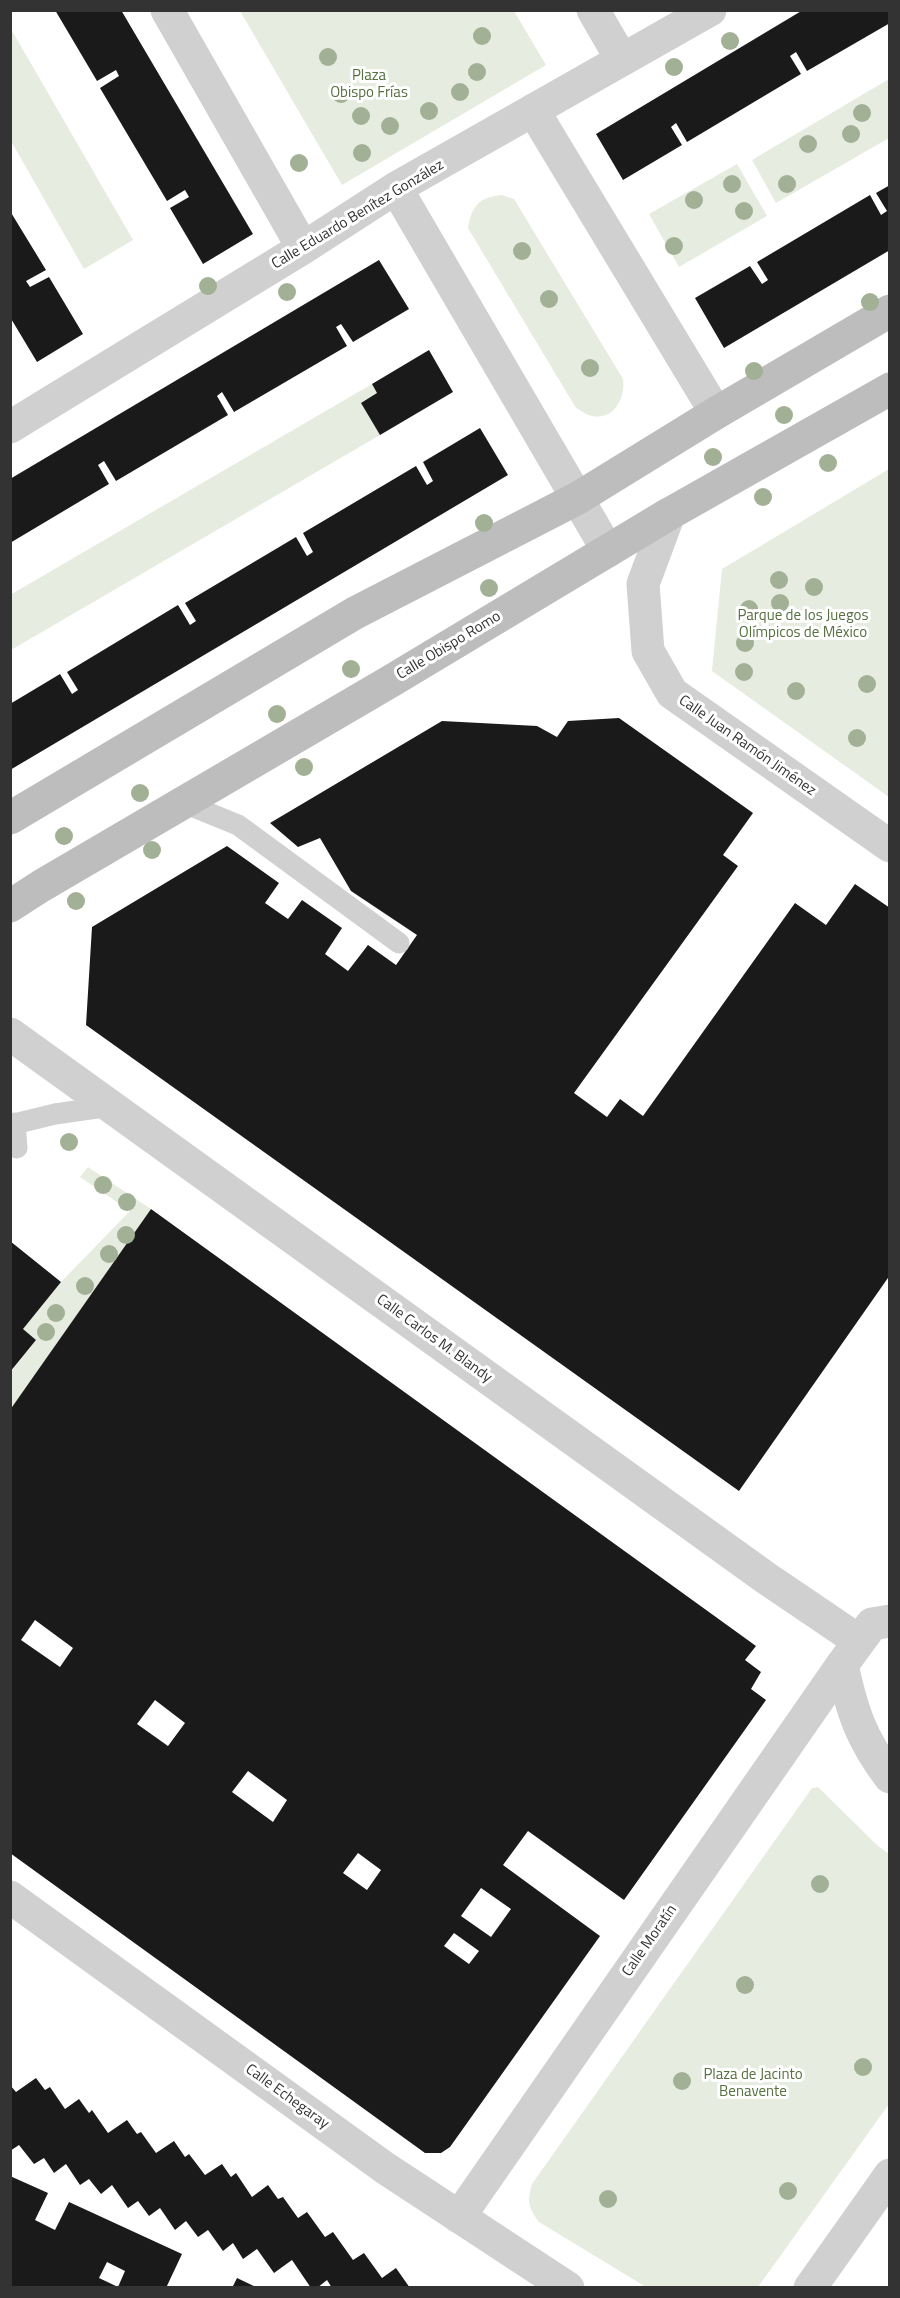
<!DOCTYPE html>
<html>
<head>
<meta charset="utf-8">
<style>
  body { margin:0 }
  #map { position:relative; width:900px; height:2298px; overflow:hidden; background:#fff; font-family:"Titillium Web",sans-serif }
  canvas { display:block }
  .frame { position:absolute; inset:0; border:12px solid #333; pointer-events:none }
</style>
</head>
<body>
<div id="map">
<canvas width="900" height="2298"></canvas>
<div class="frame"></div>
</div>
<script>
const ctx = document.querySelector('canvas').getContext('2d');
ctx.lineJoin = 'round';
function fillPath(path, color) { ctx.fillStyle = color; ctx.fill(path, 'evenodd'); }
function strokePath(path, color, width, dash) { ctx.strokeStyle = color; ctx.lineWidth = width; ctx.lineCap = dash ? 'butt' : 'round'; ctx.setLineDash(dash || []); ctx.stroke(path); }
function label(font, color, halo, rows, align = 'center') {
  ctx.font = font + ' "Titillium Web",sans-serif'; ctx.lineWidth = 6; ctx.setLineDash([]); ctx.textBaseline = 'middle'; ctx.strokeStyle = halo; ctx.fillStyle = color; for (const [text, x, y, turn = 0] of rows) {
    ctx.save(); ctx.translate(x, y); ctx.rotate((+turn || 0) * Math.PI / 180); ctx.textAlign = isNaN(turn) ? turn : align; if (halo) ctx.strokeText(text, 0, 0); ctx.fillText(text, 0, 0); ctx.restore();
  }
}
fillPath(new Path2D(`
  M 240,11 L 514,11 L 546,65 L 342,185 Z
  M 11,29 L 133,240 L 84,269 L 11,141 Z
  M 889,79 L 889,138 L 776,203 L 752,160 Z
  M 737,164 L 767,216 L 679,267 L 649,214 Z
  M 502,195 L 514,199 L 623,379 C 626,398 613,423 589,415 C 585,414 580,410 576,408 L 468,228 C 472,206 479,197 502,195 Z
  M 372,384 L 377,393 L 362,403 L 380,435 L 11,650 L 10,595 Z
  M 889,469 L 889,797 L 712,671 L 722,569 Z
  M 88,1167 L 151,1209 L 11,1410 L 11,1372 L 36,1340 L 23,1329 L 61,1282 L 130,1211 L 80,1177 Z
  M 818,1787 L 878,1846 L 889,1854 L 889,2104 L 758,2287 L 646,2287 L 539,2222 C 528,2206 527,2203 532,2184 L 812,1788 Z`), '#e6ecdf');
fillPath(new Path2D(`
  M 55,10 L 121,10 L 253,234 L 203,264 L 170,208 L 189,197 L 185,190 L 167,201 L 100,88 L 119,76 L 116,70 L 97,81 Z
  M 803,10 L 890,10 L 890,23 L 807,71 L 796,52 L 790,56 L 801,74 L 687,142 L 676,123 L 671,127 L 682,145 L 623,180 L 596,134 Z
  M 890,185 L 890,250 L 724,348 L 695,298 L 750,266 L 762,284 L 768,280 L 757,262 L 870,195 L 881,215 L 887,211 L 876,193 Z
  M 10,211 L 46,270 L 26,281 L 30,287 L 49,277 L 83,334 L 37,362 L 10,317 Z
  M 379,260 L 409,309 L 353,342 L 341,324 L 336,327 L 347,346 L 234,412 L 222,392 L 217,396 L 228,415 L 116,481 L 104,461 L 98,465 L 109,484 L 10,543 L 10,479 Z
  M 429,350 L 453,392 L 380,435 L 361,403 L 377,393 L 372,384 Z
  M 480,428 L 508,475 L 10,770 L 10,704 L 60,674 L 72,694 L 78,690 L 67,672 L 178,605 L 190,625 L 196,621 L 185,603 L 296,537 L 307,556 L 313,552 L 303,533 L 416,466 L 427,485 L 433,481 L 423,462 Z
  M 619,718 L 753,813 L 723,855 L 738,866 L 574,1093 L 607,1117 L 620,1099 L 643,1116 L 795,903 L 826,925 L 855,884 L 890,908 L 890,1275 L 739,1491 L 86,1025 L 92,927 L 227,846 L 279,883 L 265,903 L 288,919 L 302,900 L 342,928 L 325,954 L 348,971 L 368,945 L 396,965 L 417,935 L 351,891 L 320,838 L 298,847 L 270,823 L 442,721 L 537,726 L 557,737 L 568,721 Z
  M 151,1209 L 756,1646 L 745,1660 L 761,1672 L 751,1689 L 766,1700 L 624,1900 L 528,1831 L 503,1865 L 600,1936 L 450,2147 L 441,2153 L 425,2153 L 10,1853 L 10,1410 ZM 35,1620 L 73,1648 L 60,1667 L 21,1640 ZM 155,1700 L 185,1723 L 168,1746 L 137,1724 ZM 248,1771 L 287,1800 L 273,1822 L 232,1792 ZM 358,1853 L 381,1870 L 367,1890 L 343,1873 ZM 481,1888 L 511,1909 L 491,1937 L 461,1916 ZM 454,1933 L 479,1951 L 469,1964 L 444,1946 Z
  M 10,1241 L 61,1282 L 23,1329 L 36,1340 L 10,1372 Z
  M 36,2078 L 45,2090 L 50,2087 L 65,2109 L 79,2099 L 89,2113 L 92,2110 L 108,2133 L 127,2120 L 137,2134 L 141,2132 L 156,2153 L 174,2141 L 185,2157 L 189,2154 L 205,2175 L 222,2164 L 231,2177 L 236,2173 L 252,2197 L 268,2185 L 278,2199 L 283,2197 L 298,2218 L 307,2212 L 325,2237 L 333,2232 L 353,2260 L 364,2253 L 382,2278 L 396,2268 L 410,2288 L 332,2288 L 327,2280 L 317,2288 L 311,2288 L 292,2260 L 274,2273 L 257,2249 L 243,2259 L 233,2243 L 223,2251 L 208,2230 L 198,2237 L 186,2221 L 175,2230 L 160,2208 L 149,2216 L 138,2201 L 128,2208 L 112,2185 L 101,2194 L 89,2179 L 80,2185 L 66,2164 L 54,2173 L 44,2158 L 34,2164 L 19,2145 L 10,2151 L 10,2085 L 16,2092 Z
  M 10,2176 L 48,2193 L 35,2220 L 55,2230 L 69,2202 L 182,2254 L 166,2288 L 10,2288 ZM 107,2262 L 125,2271 L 118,2287 L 99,2278 Z
  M 237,2278 L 258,2288 L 232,2288 Z`), '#1a1a1a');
strokePath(new Path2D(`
  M 184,803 L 238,825 L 399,943
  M 15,1123 L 17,1148
  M 10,1125 L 55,1114 L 111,1106`), '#d0d0d0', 21);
strokePath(new Path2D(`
  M 167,10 L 303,248
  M 593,10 L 622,60
  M 533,110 L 716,413
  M 396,188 L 608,551
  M 10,427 L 303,248 L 396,188 L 710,10
  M 669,514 L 643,584 L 648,651 L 672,693 L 890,846
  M 10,1034 L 766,1578 L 859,1641
  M 890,1621 L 872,1624 L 842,1665 C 852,1711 861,1739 890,1777
  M 10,1897 L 385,2168 L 568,2288
  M 459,2217 L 842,1665
  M 810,2288 L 890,2175`), '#d0d0d0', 33);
strokePath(new Path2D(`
  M 10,818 L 355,613 L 578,498 L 716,413 L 890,311
  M 10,906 L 41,886 L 391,681 L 669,514 L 890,389`), '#bdbdbd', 33);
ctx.fillStyle = '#a2b095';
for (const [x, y] of [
  [482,36],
  [730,41],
  [328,57],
  [674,67],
  [477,72],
  [460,92],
  [341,94],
  [429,111],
  [862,113],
  [361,116],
  [390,126],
  [851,134],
  [808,144],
  [362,153],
  [299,163],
  [732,184],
  [787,184],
  [694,200],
  [744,211],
  [674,246],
  [522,251],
  [208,286],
  [287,292],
  [549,299],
  [870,302],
  [590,368],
  [754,371],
  [784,415],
  [713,457],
  [828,463],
  [763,497],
  [484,523],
  [779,580],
  [814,587],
  [489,588],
  [780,603],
  [749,609],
  [745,643],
  [351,669],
  [744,672],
  [867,684],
  [796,691],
  [277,714],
  [857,738],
  [304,767],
  [140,793],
  [64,836],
  [152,850],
  [76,901],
  [69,1142],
  [103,1185],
  [127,1202],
  [126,1235],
  [109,1254],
  [85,1286],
  [56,1313],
  [46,1332],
  [820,1884],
  [745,1985],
  [863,2067],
  [682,2081],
  [788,2191],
  [608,2199]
]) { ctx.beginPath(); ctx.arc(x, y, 9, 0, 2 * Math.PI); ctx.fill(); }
label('15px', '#56703f', '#fff', [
  ["Plaza",369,76],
  ["Obispo Frías",369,93],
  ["Parque de los Juegos",803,616],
  ["Olímpicos de México",803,633],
  ["Plaza de Jacinto",753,2075],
  ["Benavente",753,2092]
]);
label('15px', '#333', '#fff', [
  ["Calle Eduardo Benítez González",358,215,-31],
  ["Calle Obispo Romo",449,646,-31],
  ["Calle Juan Ramón Jiménez",747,746,35],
  ["Calle Carlos M. Blandy",434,1339,36],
  ["Calle Moratín",650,1941,-55],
  ["Calle Echegaray",287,2097,36]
]);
</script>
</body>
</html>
